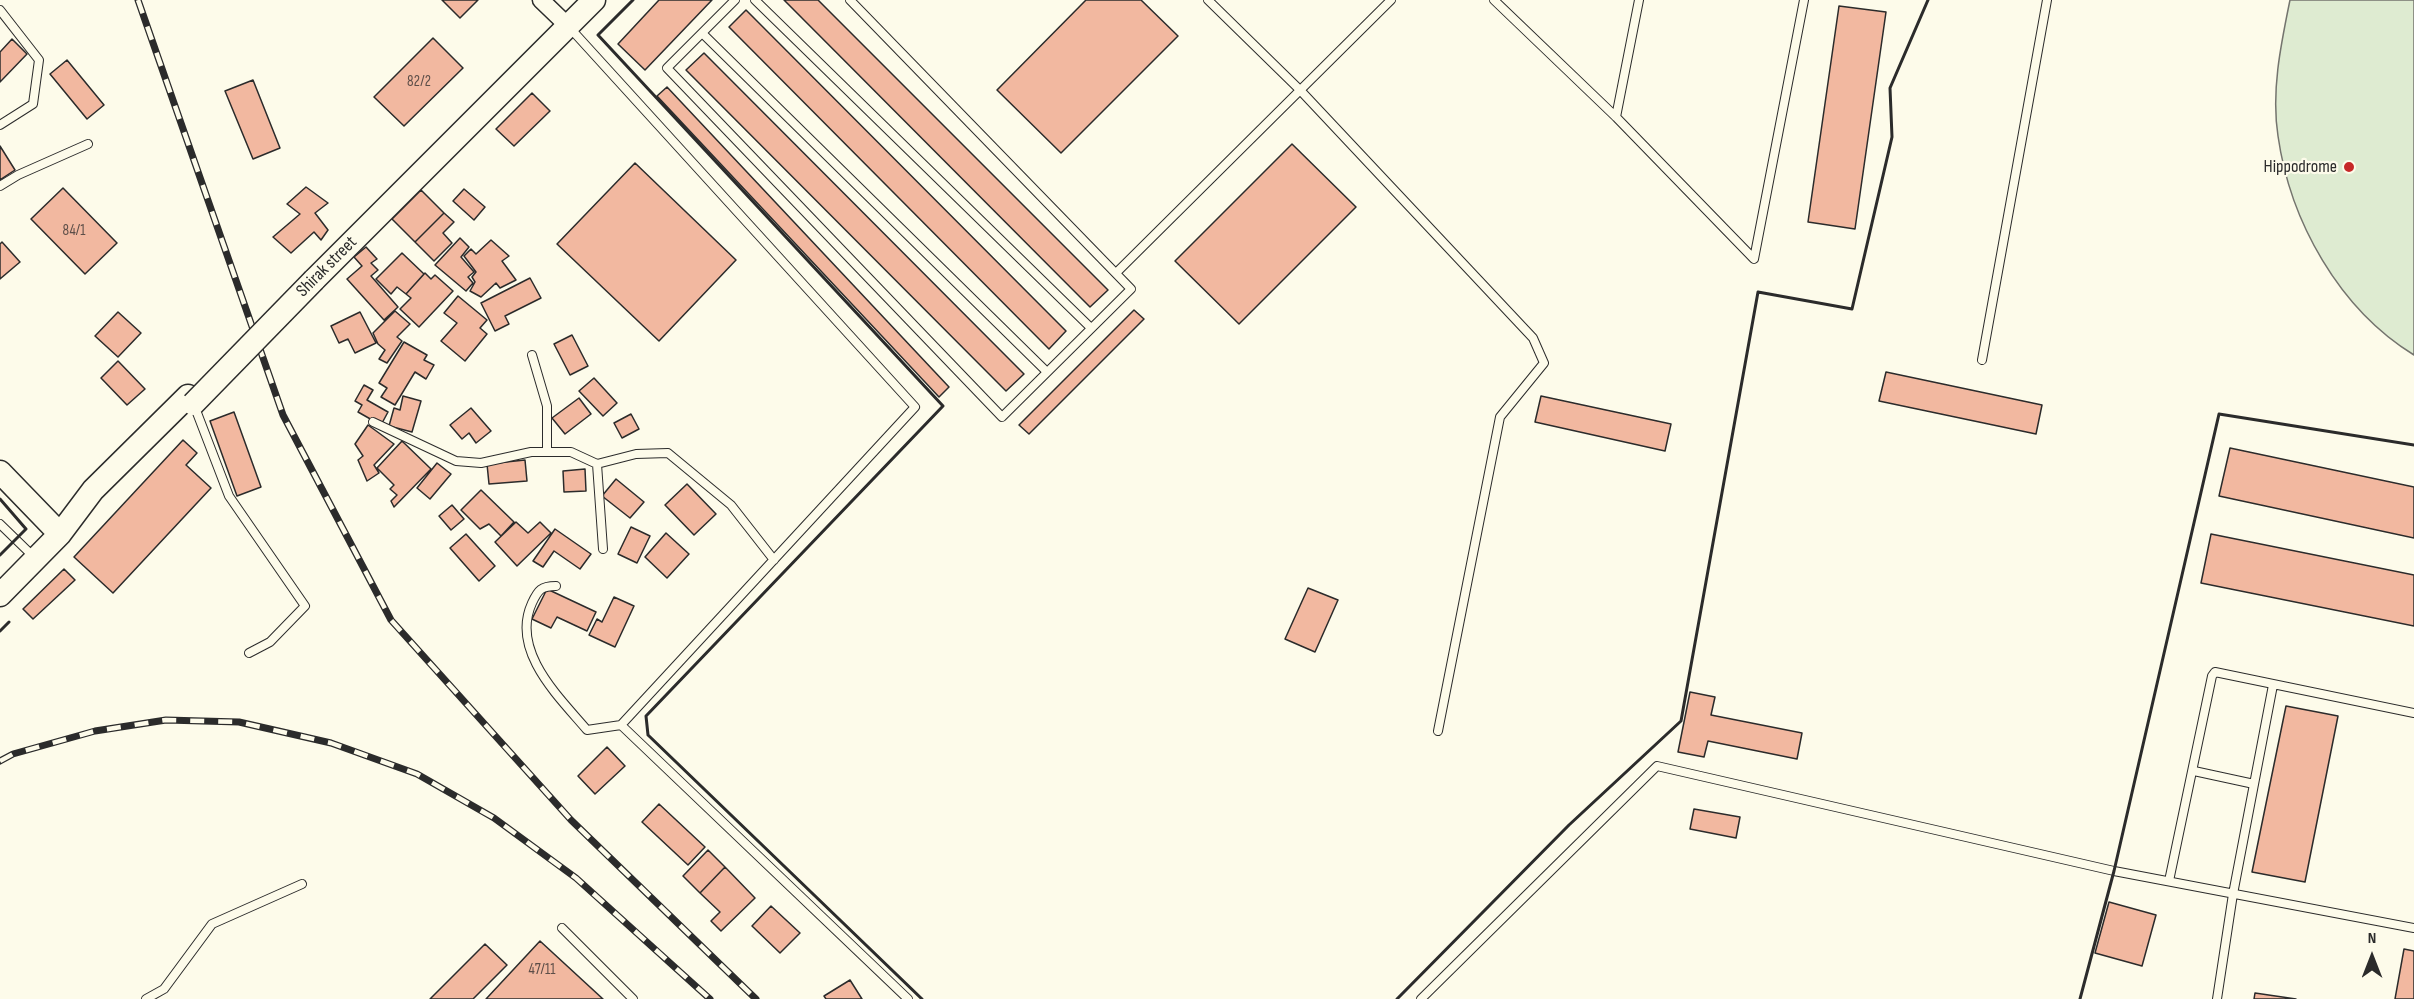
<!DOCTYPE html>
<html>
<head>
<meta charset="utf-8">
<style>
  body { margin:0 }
  #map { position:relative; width:2414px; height:999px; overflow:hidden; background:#fdfbea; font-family:"Sofia Sans Condensed",sans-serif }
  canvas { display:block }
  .north { position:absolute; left:2342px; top:927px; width:60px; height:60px; -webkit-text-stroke:4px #fdfbea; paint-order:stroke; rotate:0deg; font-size:16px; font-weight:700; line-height:24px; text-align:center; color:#2b2b2b }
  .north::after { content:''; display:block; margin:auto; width:21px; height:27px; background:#2b2b2b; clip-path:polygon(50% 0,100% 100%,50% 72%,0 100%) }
</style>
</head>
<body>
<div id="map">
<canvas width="2414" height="999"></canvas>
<div class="north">N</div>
</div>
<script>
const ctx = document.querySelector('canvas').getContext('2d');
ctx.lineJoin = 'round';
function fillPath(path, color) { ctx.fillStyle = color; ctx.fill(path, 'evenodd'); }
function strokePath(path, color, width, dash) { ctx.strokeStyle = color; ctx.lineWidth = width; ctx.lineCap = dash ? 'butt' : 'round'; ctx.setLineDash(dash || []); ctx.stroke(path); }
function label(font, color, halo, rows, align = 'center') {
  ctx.font = font + ' "Sofia Sans Condensed",sans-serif'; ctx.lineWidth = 4.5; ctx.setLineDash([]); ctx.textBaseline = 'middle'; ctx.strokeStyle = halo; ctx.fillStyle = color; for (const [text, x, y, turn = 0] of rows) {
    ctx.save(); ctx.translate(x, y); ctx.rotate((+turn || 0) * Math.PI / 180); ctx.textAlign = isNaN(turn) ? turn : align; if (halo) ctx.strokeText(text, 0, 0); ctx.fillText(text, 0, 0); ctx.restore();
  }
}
const green = new Path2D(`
  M 2290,0 L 2414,0 L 2414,355 C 2339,309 2290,221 2278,136 C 2271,91 2281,44 2290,0 Z`);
fillPath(green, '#deebd1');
strokePath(green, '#74746e', 1.5);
const building = new Path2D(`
  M 442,0 L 478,0 L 460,18 Z
  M 659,0 L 712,0 L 645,70 L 618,44 Z
  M 784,0 L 818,0 L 1108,290 L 1090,307 Z
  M 1086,0 L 1141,0 L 1178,36 L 1061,153 L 997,90 Z
  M 1839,6 L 1886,12 L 1855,229 L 1808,222 Z
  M 746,10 L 1066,331 L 1049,349 L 729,27 Z
  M 433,38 L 463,68 L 404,126 L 374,97 Z
  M 12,39 L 27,54 L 0,82 L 0,52 Z
  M 704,53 L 1024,374 L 1006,391 L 686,70 Z
  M 67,60 L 104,105 L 87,119 L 50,74 Z
  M 253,80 L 280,148 L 253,159 L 225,91 Z
  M 667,87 L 949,387 L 939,397 L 657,96 Z
  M 532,93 L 550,111 L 514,146 L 496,129 Z
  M 1292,144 L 1356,207 L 1239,324 L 1175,261 Z
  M 0,146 L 15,170 L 0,180 Z
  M 635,163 L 736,260 L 659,341 L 557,244 Z
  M 306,187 L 328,203 L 315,213 L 328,230 L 321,240 L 314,232 L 291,253 L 273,237 L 300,214 L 287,204 Z
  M 63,188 L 117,243 L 85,274 L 31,219 Z
  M 464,189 L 485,207 L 474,220 L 453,201 Z
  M 421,190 L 444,213 L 415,242 L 392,219 Z
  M 444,213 L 454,222 L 443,233 L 452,243 L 434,261 L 415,242 Z
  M 460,238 L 469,247 L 461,257 L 474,272 L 468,277 L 473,283 L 466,291 L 435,265 Z
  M 491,240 L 509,256 L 502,261 L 516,280 L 500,288 L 496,283 L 481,297 L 470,291 L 475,282 L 472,277 L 476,272 L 464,256 L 471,249 L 476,254 Z
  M 2,242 L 20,262 L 0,279 L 0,244 Z
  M 366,247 L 377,259 L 371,263 L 378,270 L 371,276 L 398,307 L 384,320 L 347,279 L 362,266 L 354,257 Z
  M 402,253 L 424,274 L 406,294 L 397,287 L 391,294 L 376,279 Z
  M 425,273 L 431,279 L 435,275 L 453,291 L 419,327 L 400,309 L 411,298 L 406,294 Z
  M 530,278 L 541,298 L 505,316 L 509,324 L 495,331 L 481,303 Z
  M 458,296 L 487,320 L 480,328 L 487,334 L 465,361 L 441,341 L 457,323 L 444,313 Z
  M 1134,310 L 1144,319 L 1029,434 L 1019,425 Z
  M 395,311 L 410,324 L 397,337 L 402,341 L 387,363 L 379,359 L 385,350 L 378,344 L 373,333 Z
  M 118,312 L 141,333 L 118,357 L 95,336 Z
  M 360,312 L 376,343 L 355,353 L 348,339 L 339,343 L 331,326 Z
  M 572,335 L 588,366 L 570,375 L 554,344 Z
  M 404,342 L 427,355 L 424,360 L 434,365 L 426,379 L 415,372 L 395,405 L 381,397 L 387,388 L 379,383 Z
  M 118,361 L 145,389 L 127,405 L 101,378 Z
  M 1886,372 L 2042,405 L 2036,434 L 1879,401 Z
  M 594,378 L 617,403 L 603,416 L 579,391 Z
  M 364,385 L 373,390 L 367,400 L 388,412 L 381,425 L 358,412 L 362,405 L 355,401 Z
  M 403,396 L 421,401 L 412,432 L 389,426 L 394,408 L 400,410 Z
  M 1541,396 L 1671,424 L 1665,451 L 1535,422 Z
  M 579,398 L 591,414 L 565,434 L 552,418 Z
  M 471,408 L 491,431 L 476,443 L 469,433 L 462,439 L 450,425 Z
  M 234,412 L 261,487 L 237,496 L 210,421 Z
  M 631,414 L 639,429 L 622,438 L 614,423 Z
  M 368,425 L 394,444 L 374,465 L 379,473 L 367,481 L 358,460 L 363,456 L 355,444 Z
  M 183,440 L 197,453 L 186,465 L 211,488 L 113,593 L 74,557 Z
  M 402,441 L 431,469 L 394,507 L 391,501 L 397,495 L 390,489 L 394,485 L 377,468 Z
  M 2230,448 L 2414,487 L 2414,538 L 2219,496 Z
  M 525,460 L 527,481 L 489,484 L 487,464 Z
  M 437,463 L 451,474 L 430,499 L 417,488 Z
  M 585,469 L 586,491 L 564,492 L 563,471 Z
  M 616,479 L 644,502 L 630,518 L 602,496 Z
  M 687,484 L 716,514 L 694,535 L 665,505 Z
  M 481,490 L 514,522 L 501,536 L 489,524 L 480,529 L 461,510 Z
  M 452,505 L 464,519 L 451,530 L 439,516 Z
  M 516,522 L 528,533 L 540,522 L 551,533 L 517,566 L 495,542 Z
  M 631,527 L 650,536 L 637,563 L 618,554 Z
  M 555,529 L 591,554 L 580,569 L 554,551 L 543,567 L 533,561 Z
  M 666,533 L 689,554 L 667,578 L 645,557 Z
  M 466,534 L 495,566 L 479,581 L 450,548 Z
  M 2211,534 L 2414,575 L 2414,626 L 2201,583 Z
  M 64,569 L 75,580 L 33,619 L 23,609 Z
  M 1308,588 L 1338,600 L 1315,652 L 1285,639 Z
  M 547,589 L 596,612 L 587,631 L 557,617 L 551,628 L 532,619 Z
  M 614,597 L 634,606 L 615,647 L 589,635 L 597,619 L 602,622 Z
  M 1690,692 L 1715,697 L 1711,715 L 1802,733 L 1797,759 L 1708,741 L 1704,757 L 1678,752 Z
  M 2286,706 L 2338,716 L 2305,882 L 2252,872 Z
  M 607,747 L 625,766 L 595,794 L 578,776 Z
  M 659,804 L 705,847 L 688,865 L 642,822 Z
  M 1694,809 L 1740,817 L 1736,838 L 1690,829 Z
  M 708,850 L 725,867 L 700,893 L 683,876 Z
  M 725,867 L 755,898 L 721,931 L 711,921 L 720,912 L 700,893 Z
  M 2109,902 L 2156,915 L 2142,966 L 2095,953 Z
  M 771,906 L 800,933 L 780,953 L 752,926 Z
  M 540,941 L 603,999 L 486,999 Z
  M 485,944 L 507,965 L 473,999 L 430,999 Z
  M 2404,949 L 2414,951 L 2414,999 L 2395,999 Z
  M 850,980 L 862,999 L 826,999 L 824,996 Z
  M 2255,993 L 2296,999 L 2254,999 Z`);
fillPath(building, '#f2b8a0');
strokePath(building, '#2b2b2b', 1.5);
const lane = new Path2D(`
  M 735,0 L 667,68 L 1002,417 L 1131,289 L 850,0
  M 755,0 L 1091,328
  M 1208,0 L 1300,90 L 1533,338 L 1544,363 L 1500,417 L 1438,731
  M 1494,0 L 1616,117 L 1754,259 L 1804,0
  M 0,10 L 39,60 L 33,104 L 0,125
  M 702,33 L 1047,372
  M 1616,117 L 1639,0
  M 0,186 L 18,175 L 88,144
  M 1116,273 L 1391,0
  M 532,355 L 547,406 L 547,452
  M 1982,360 L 2047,0
  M 194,405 L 229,496 L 305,606 L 270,642 L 249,653
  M 373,422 L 456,461 L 481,463 L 531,452 L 571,452 L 597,464 L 636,454 L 668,453 L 731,505 L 774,560
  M 597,464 L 603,549
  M 0,524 L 36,559
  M 556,586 C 541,586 538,590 532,603 C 510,651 559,697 587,730 L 621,725 L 915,407 L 570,28
  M 621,725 L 908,999
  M 2194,771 L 2254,784
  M 2169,881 L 2212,676 L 2215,672 L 2414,713
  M 562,928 L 633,999
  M 146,999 L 164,989 L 212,924 L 302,884
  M 1421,999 L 1657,766 L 2114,871 L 2414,928
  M 2217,999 L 2233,894 L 2273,685`);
const street = new Path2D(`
  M 541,0 L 568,26`);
const secondary = new Path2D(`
  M 314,280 L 594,0
  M 0,472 L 60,534
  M 0,595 L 60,534 L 93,490 L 188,396`);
strokePath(lane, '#2b2b2b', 10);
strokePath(street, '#2b2b2b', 19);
strokePath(secondary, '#2b2b2b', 25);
strokePath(lane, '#fdfbea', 8);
strokePath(street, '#fdfbea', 16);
strokePath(secondary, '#fdfbea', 22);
const rail = new Path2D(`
  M 138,0 L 283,415 L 391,620 L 571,820 L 756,999
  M 0,761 L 13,754 L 95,731 L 166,720 L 239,722 L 331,743 L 417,774 L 494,818 L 576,878 L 710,999`);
strokePath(rail, '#2b2b2b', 7);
strokePath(rail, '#fdfbea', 4.5, [14]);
const secondaryBridge = new Path2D(`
  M 193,404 L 314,280`);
strokePath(secondaryBridge, '#2b2b2b', 25, []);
strokePath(secondaryBridge, '#fdfbea', 22);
strokePath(new Path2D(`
  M 633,0 L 598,35 L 943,406 L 646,716 L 648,735 L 922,999
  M 0,499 L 26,529 L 0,555
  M 0,631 L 9,622
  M 1397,999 L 1569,825 L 1681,721 L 1758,292 L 1852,309 L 1892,137 L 1890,88 L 1928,0
  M 2080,999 L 2114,871 L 2219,414 L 2414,445`), '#2b2b2b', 3);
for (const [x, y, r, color] of [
  [2349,167,6,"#c62828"]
]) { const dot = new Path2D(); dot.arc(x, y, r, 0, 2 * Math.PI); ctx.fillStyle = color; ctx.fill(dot); strokePath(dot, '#fdfbea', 2); }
label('15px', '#5d4e48', null, [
  ["82/2",419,82],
  ["84/1",74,231],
  ["47/11",542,970]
]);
label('18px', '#2b2b2b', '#fdfbea', [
  ["Hippodrome",2337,167]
], 'right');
label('18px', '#2b2b2b', '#fdfbea', [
  ["Shirak street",327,267,-45]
]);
</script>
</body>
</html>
